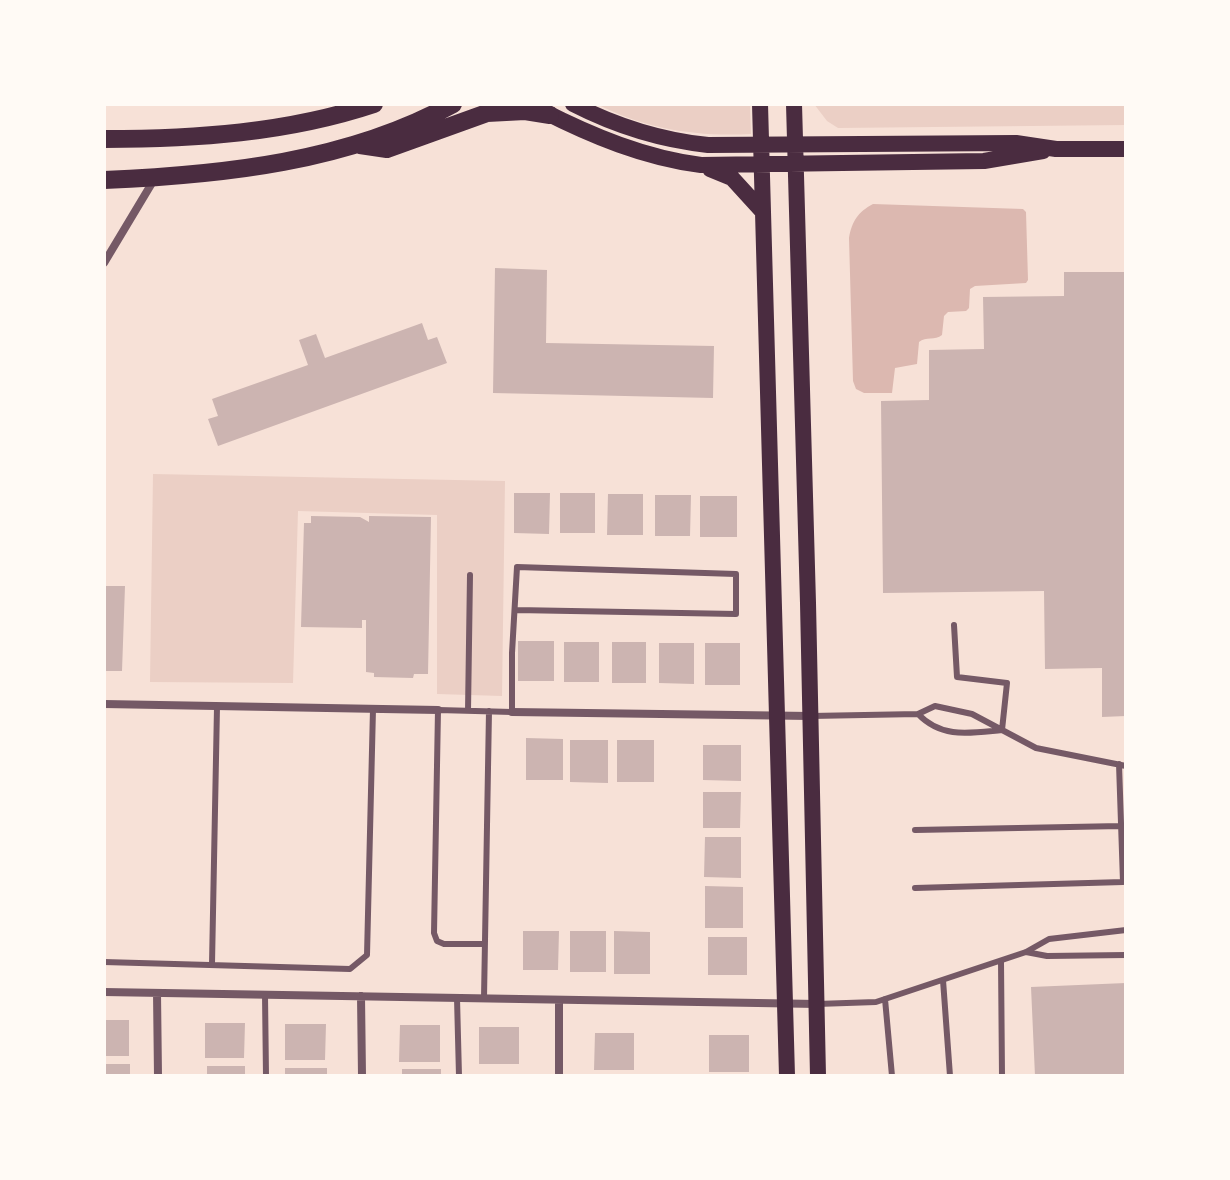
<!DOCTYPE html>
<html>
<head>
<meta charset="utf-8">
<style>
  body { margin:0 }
  #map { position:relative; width:1230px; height:1180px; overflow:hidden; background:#f7e1d7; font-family:Montserrat,sans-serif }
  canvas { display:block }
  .frame { position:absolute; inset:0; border:106px solid #fffaf5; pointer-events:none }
</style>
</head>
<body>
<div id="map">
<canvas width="1230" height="1180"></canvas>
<div class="frame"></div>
</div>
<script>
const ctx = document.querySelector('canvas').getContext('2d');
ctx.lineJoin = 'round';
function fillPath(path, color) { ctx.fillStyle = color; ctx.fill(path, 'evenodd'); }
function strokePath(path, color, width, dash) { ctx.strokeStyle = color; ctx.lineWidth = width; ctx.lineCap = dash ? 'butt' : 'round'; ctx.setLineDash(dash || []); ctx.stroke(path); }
fillPath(new Path2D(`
  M 597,104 L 750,104 L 751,134 C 697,137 645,129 597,104 Z
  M 814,104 L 1126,104 L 1126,125 L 838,128 L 827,121 Z
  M 153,474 L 505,481 L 502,696 L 437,694 L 437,515 L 298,511 L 293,683 L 150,682 Z`), '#ebcfc5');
fillPath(new Path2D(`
  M 873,204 L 1023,209 L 1026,212 L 1028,280 L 1026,283 L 975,286 L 970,289 L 969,308 L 966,311 L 948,312 L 944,316 L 942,335 C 935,341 926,336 919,342 L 917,364 L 895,368 L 892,393 L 864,393 L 856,389 L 853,381 L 849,238 C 852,221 858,212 873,204 Z`), '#dcb8b0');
fillPath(new Path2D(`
  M 495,268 L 547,270 L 546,343 L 714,346 L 713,398 L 493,393 Z
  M 1064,272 L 1125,272 L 1126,716 L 1102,717 L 1102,668 L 1045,669 L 1044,591 L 883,593 L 881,401 L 929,400 L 929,350 L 984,349 L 983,297 L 1064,296 Z
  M 422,323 L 428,340 L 437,337 L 447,363 L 218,446 L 208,419 L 218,416 L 212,399 L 308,365 L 299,340 L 316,334 L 325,358 Z
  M 514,493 L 550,493 L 549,534 L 514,533 Z
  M 560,493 L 595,493 L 595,533 L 560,533 Z
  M 608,494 L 643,494 L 643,535 L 607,535 Z
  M 655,495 L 691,495 L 690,536 L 655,536 Z
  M 700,496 L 737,496 L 737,537 L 700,537 Z
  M 311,516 L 360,517 L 369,522 L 369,516 L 431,517 L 428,674 L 414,674 L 413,678 L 374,677 L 374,673 L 366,672 L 366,620 L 362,620 L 362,628 L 301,627 L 304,523 L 311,523 Z
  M 104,586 L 125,586 L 122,671 L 104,671 Z
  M 518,641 L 554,641 L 554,681 L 518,681 Z
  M 564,642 L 599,642 L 599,682 L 564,682 Z
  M 612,642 L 646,642 L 646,683 L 612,683 Z
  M 659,643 L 694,643 L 694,684 L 659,683 Z
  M 705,643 L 740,643 L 740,685 L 705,685 Z
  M 526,738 L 563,739 L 563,780 L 526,780 Z
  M 570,740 L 608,740 L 608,783 L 570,782 Z
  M 617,740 L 654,740 L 654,782 L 617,782 Z
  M 703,745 L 741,745 L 741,781 L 703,780 Z
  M 703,792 L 741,792 L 740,828 L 703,828 Z
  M 705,837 L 741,837 L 741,878 L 704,877 Z
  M 705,886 L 743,887 L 743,928 L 705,928 Z
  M 523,931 L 559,931 L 558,970 L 523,970 Z
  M 570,931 L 606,931 L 606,972 L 570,972 Z
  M 614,931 L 650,932 L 650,974 L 614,974 Z
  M 708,937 L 747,937 L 747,975 L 708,975 Z
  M 1126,983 L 1126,1076 L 1035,1076 L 1031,987 Z
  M 104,1020 L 129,1020 L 129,1056 L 104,1056 Z
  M 205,1023 L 245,1023 L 244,1058 L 205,1058 Z
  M 285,1024 L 326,1024 L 325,1060 L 285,1060 Z
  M 400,1025 L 440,1025 L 440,1062 L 399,1062 Z
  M 479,1027 L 519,1027 L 519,1064 L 479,1064 Z
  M 595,1033 L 634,1033 L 634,1070 L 594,1070 Z
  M 709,1035 L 749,1035 L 749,1072 L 709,1072 Z
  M 104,1064 L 130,1064 L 130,1076 L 104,1076 Z
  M 207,1066 L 245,1066 L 245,1076 L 207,1076 Z
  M 285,1068 L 327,1068 L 327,1076 L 285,1076 Z
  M 402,1069 L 441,1069 L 441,1076 L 402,1076 Z`), '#ccb4b1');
strokePath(new Path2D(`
  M 954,625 L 957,677 L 1007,683 L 1002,730
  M 468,711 L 470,575
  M 918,714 C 942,739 970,733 1002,730
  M 811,716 L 918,714 L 935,706 L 972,714 L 1036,748 L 1126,766
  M 915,830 L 1121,826
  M 915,888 L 1123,882 L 1119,764
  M 485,944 L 444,944 L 437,941 L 434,933 L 438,710 L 512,712 L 512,653 L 517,567 L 736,574 L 736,614 L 516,610
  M 1026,952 L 1047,956 L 1126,955
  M 1001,961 L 1002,1076
  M 104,962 L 350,969 L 367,955 L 373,709
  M 212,964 L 217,707
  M 943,980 L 950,1076
  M 265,995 L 266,1076
  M 457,998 L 459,1076
  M 484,998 L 489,711
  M 885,999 L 892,1076
  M 817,1004 L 876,1002 L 1026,952 L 1049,939 L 1126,930`), '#755966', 6);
strokePath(new Path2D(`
  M 104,263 L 155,178
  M 104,704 L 438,710
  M 512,712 L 810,716
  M 104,992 L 817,1004
  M 157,993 L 158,1076
  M 361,996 L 362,1076
  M 559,1076 L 559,1000`), '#755966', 8);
strokePath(new Path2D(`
  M 573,104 C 616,126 660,140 708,145 L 1016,143 L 1056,149 L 1126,149
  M 760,104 L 787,1076
  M 794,104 L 808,603 L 818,1076
  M 541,110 C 592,136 645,158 701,165 L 984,161 L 1043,151
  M 710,169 L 732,178 L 763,212`), '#4a2c40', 16);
strokePath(new Path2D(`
  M 104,139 C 195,139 287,133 374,104
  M 360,145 L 387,149 L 487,113 L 525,111 L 550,115
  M 104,180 C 222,175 348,162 453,104`), '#4a2c40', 18);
</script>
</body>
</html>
